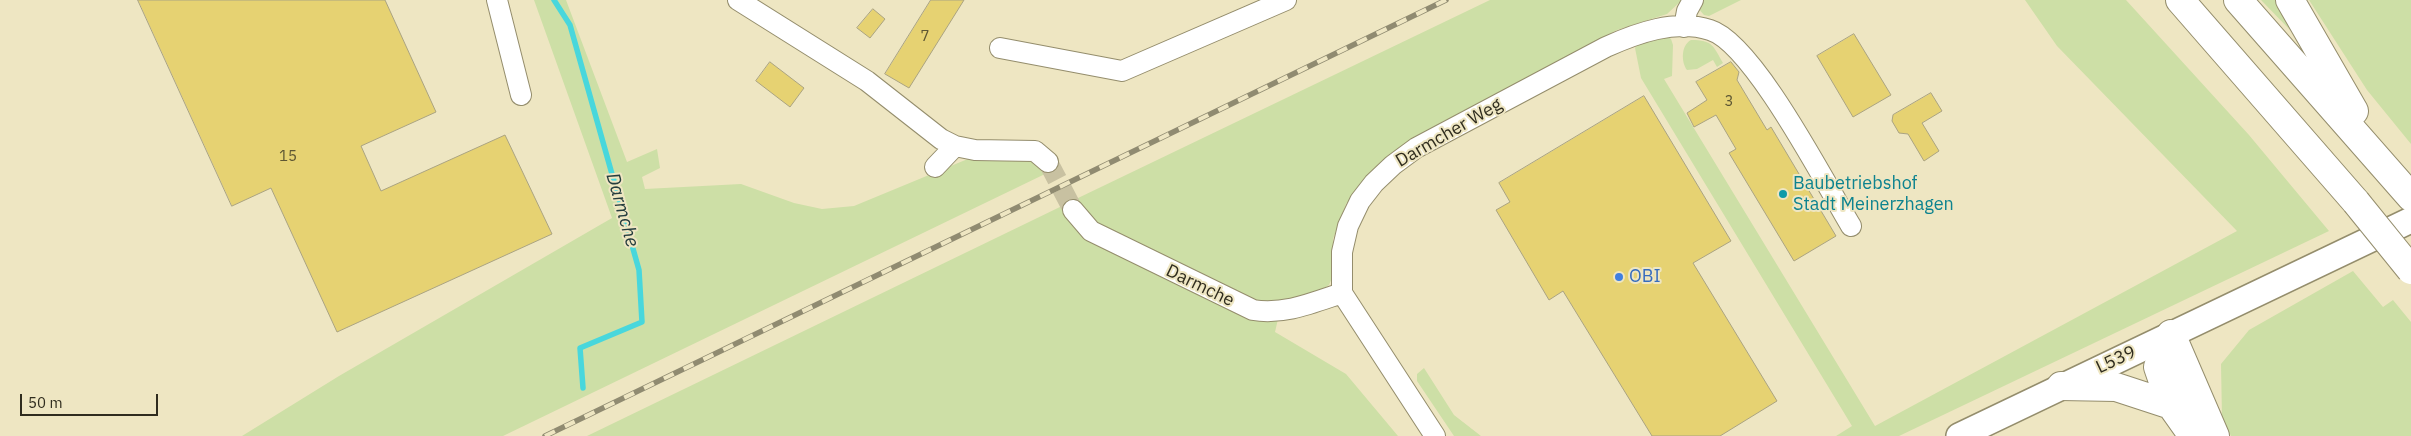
<!DOCTYPE html>
<html>
<head>
<meta charset="utf-8">
<style>
  body { margin:0 }
  #map { position:relative; width:2411px; height:436px; overflow:hidden; background:#eee6c2; font-family:"IBM Plex Sans",sans-serif }
  canvas { display:block }
  .scale { position:absolute; left:20px; top:394px; width:138px; height:22px; box-sizing:border-box; border:2px solid #2f2c1e; border-top:0; padding-left:6px; font-size:15px; line-height:18px; white-space:nowrap; color:#2f2c1e; -webkit-text-stroke:4px #eee6c2; paint-order:stroke }
</style>
</head>
<body>
<div id="map">
<canvas width="2411" height="436"></canvas>
<div class="scale">50 m</div>
</div>
<script>
const ctx = document.querySelector('canvas').getContext('2d');
ctx.lineJoin = 'round';
function fillPath(path, color) { ctx.fillStyle = color; ctx.fill(path, 'evenodd'); }
function strokePath(path, color, width, dash) { ctx.strokeStyle = color; ctx.lineWidth = width; ctx.lineCap = dash ? 'butt' : 'round'; ctx.setLineDash(dash || []); ctx.stroke(path); }
function label(font, color, halo, rows, align = 'center') {
  ctx.font = font + ' "IBM Plex Sans",sans-serif'; ctx.lineWidth = 4; ctx.setLineDash([]); ctx.textBaseline = 'middle'; ctx.strokeStyle = halo; ctx.fillStyle = color; for (const [text, x, y, turn = 0] of rows) {
    ctx.save(); ctx.translate(x, y); ctx.rotate((+turn || 0) * Math.PI / 180); ctx.textAlign = isNaN(turn) ? turn : align; if (halo) ctx.strokeText(text, 0, 0); ctx.fillText(text, 0, 0); ctx.restore();
  }
}
fillPath(new Path2D(`
  M 534,0 L 566,0 L 627,162 L 657,149 L 660,168 L 642,177 L 645,189 L 741,184 L 794,203 L 822,209 L 854,206 L 975,156 L 1019,155 L 1038,163 L 1045,174 L 503,436 L 242,436 L 339,376 L 612,218 Z
  M 1490,0 L 1682,0 L 1667,14 L 1617,30 L 1427,131 L 1366,178 L 1346,204 L 1333,239 L 1332,278 L 1329,285 L 1321,290 L 1291,303 L 1252,303 L 1096,227 L 1076,199 Z
  M 1700,0 L 1741,0 L 1709,16 L 1704,15 L 1697,7 Z
  M 2025,0 L 2126,0 L 2249,135 L 2329,231 L 1899,436 L 1836,436 L 1852,426 L 1641,78 L 1635,48 L 1638,44 L 1667,36 L 1671,39 L 1673,45 L 1672,76 L 1664,79 L 1875,426 L 2237,231 L 2057,46 Z
  M 2261,0 L 2275,0 L 2290,30 Z
  M 2309,0 L 2411,0 L 2411,144 L 2367,90 Z
  M 1691,40 C 1713,40 1713,46 1723,63 L 1717,67 L 1713,60 L 1697,69 L 1687,70 C 1681,62 1681,45 1691,40 Z
  M 1062,206 L 1076,229 L 1092,241 L 1278,319 L 1275,332 L 1346,374 L 1398,436 L 587,436 Z
  M 2353,271 L 2383,307 L 2393,300 L 2411,322 L 2411,436 L 2231,436 L 2222,418 L 2221,364 L 2249,330 Z
  M 1424,368 L 1454,415 L 1481,436 L 1454,436 L 1417,381 L 1417,374 Z`), '#cddfa6');
strokePath(new Path2D(`
  M 554,0 L 570,25 L 639,270 L 642,322 L 580,348 L 583,388`), '#48d7dc', 5.5);
const building = new Path2D(`
  M 138,0 L 385,0 L 436,112 L 361,146 L 381,191 L 505,135 L 552,234 L 337,332 L 271,188 L 232,206 Z
  M 931,0 L 964,0 L 909,88 L 885,74 Z
  M 873,9 L 885,19 L 870,38 L 857,28 Z
  M 1854,34 L 1891,95 L 1853,117 L 1817,56 Z
  M 770,62 L 804,88 L 790,107 L 756,81 Z
  M 1731,62 L 1739,72 L 1737,80 L 1767,130 L 1771,127 L 1836,236 L 1794,261 L 1729,153 L 1736,149 L 1716,115 L 1694,127 L 1687,113 L 1707,100 L 1696,82 Z
  M 1931,93 L 1942,111 L 1922,123 L 1939,151 L 1924,161 L 1908,134 L 1899,133 L 1892,121 L 1893,115 Z
  M 1644,96 L 1731,241 L 1693,263 L 1777,401 L 1720,436 L 1652,436 L 1563,291 L 1549,300 L 1496,210 L 1510,202 L 1499,183 Z`);
fillPath(building, '#e6d272');
strokePath(building, '#aaa381', 1);
strokePath(new Path2D(`
  M 1048,162 L 1073,210`), '#c8c1a1', 20, [20, 10]);
const minor = new Path2D(`
  M 497,0 L 521,95
  M 738,0 L 867,81 L 941,139 L 955,146 L 975,150 L 1035,151 L 1048,162
  M 1684,27 L 1687,11 L 1693,0
  M 1000,48 L 1122,71 L 1286,0
  M 935,167 L 955,146
  M 1073,210 L 1091,231 L 1253,310 C 1284,315 1312,303 1342,293
  M 1435,436 L 1342,293 L 1342,252 L 1348,226 L 1360,201 L 1374,183 L 1393,165 L 1416,148 L 1606,47 C 1637,33 1675,19 1710,30 C 1753,43 1825,183 1851,226`);
const major = new Path2D(`
  M 1959,436 L 2411,220`);
const highway = new Path2D(`
  M 2180,0 L 2356,202
  M 2238,0 L 2411,197
  M 2290,0 L 2354,111
  M 2171,334 L 2158,367 L 2171,405 L 2193,436
  M 2171,334 L 2215,436
  M 2061,386 L 2116,387 L 2171,405`);
strokePath(minor, '#948d6c', 22);
strokePath(major, '#948d6c', 28);
strokePath(highway, '#948d6c', 30);
strokePath(minor, '#fff', 20);
strokePath(major, '#fff', 25);
strokePath(highway, '#fff', 28);
const rail = new Path2D(`
  M 545,436 L 1446,0`);
strokePath(rail, '#908b71', 5.5);
strokePath(rail, '#eee6c2', 4, [11]);
const highwayBridge = new Path2D(`
  M 2356,202 L 2411,270`);
strokePath(highwayBridge, '#948d6c', 30, []);
strokePath(highwayBridge, '#fff', 28);
for (const [x, y, r, color] of [
  [1783,194,5,"#0f9aa8"],
  [1619,277,5,"#3f7fe0"]
]) { const dot = new Path2D(); dot.arc(x, y, r, 0, 2 * Math.PI); ctx.fillStyle = color; ctx.fill(dot); strokePath(dot, '#eee6c2', 2); }
label('15px', '#5d5633', null, [
  ["7",925,37],
  ["3",1729,102],
  ["15",288,157]
]);
label('18px', '#2f2c1e', '#eee6c2', [
  ["Darmcher Weg",1449,133,-30],
  ["Darmche",1200,286,26],
  ["L539",2116,360,-25]
]);
label('18px', '#0d838f', '#eee6c2', [
  ["Baubetriebshof",1793,184],
  ["Stadt Meinerzhagen",1793,205]
], 'left');
label('18px', '#366cbe', '#eee6c2', [
  ["OBI",1629,277]
], 'left');
label('italic 19px', '#253d3e', '#eee6c2', [
  ["Darmche",622,210,74]
]);
</script>
</body>
</html>
